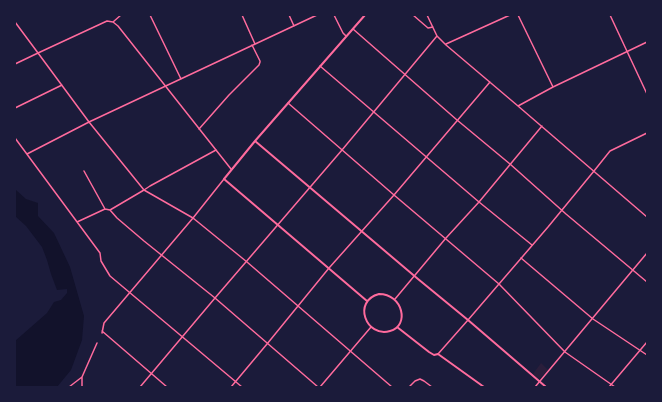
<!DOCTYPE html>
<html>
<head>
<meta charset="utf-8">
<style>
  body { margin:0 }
  #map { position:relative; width:662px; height:402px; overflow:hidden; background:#1b1b3a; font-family:"Sofia Sans Condensed",sans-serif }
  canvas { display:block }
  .frame { position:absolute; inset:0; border:16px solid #1b1b3a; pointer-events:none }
</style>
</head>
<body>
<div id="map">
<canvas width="662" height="402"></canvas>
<div class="frame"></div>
</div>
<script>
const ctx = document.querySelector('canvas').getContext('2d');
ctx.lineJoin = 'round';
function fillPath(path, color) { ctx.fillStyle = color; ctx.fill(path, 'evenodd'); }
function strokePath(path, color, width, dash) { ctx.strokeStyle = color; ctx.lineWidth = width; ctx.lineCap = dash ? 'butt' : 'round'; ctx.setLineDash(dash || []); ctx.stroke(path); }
fillPath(new Path2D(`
  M 541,363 L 548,370 L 539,379 L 533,374 Z`), '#2a1e3b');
fillPath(new Path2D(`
  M 15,190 L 16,190 L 26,199 L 38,203 L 38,216 L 54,233 L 70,267 L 84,316 L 82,340 L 71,370 L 57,387 L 15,387 L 15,341 L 47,313 L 54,302 L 61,300 L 67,293 L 67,289 L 57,290 L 51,274 L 47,260 L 42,247 L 26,226 L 15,216 Z`), '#12122b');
strokePath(new Path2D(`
  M 150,15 L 181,79
  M 242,15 L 255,44
  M 289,15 L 294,26
  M 334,15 L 343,33 L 346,36
  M 413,15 L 428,28 L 433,27
  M 427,15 L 437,36 L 446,45 L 518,106 L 647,217
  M 518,15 L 553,87
  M 446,44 L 510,15
  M 15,64 L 38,53 L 89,122 L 144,190 L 193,218 L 247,262 L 392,387
  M 320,66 L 479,202 L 532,245
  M 288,103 L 394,195 L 499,284 L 565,352 L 615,387
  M 518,106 L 553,87 L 647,42
  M 15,108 L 62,85
  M 199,129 L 229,95 L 259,65 L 260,62 L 260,61 L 252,45
  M 15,138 L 100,253 L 101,261 L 110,276 L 242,387
  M 27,154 L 89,122 L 317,15
  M 84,171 L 105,209
  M 110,210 L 117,218 L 144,241 L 215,298 L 318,387
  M 77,222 L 105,209 L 110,210 L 144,190 L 150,186 L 216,150
  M 521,258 L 593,319 L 647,355
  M 395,299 L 446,238 L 479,202 L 542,126
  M 102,331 L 167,387
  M 102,333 L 104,323 L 193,218 L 224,179
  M 438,354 L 468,320
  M 82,377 L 82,387
  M 69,387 L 82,377 L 97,343
  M 140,387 L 215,298 L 342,150 L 437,36
  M 231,387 L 267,344 L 329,268 L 394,195 L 490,82
  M 409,387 L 415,381 L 420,379 L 424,381 L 432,387
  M 535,387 L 647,253
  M 609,387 L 647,342`), '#ff6b9d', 1.5);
strokePath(new Path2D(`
  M 610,15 L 647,94
  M 15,22 L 38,53 L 107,21 L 113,22
  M 113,22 L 118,26 L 231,169
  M 113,22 L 121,15
  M 353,29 L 457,120 L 510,164 L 566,214 L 647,282
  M 468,320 L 548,227 L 594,171 L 610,151 L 647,133
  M 320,387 L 371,327`), '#ff6b9d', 1.5);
strokePath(new Path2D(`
  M 365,15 L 255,141 L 224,179 L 367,301
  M 255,141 L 418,279 L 468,320 L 546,387
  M 379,294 C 403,294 410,326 390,331 C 366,338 352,301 379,294 Z
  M 397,327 L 429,352 L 434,355 L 438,354 L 484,387`), '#ff6b9d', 2);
</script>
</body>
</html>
